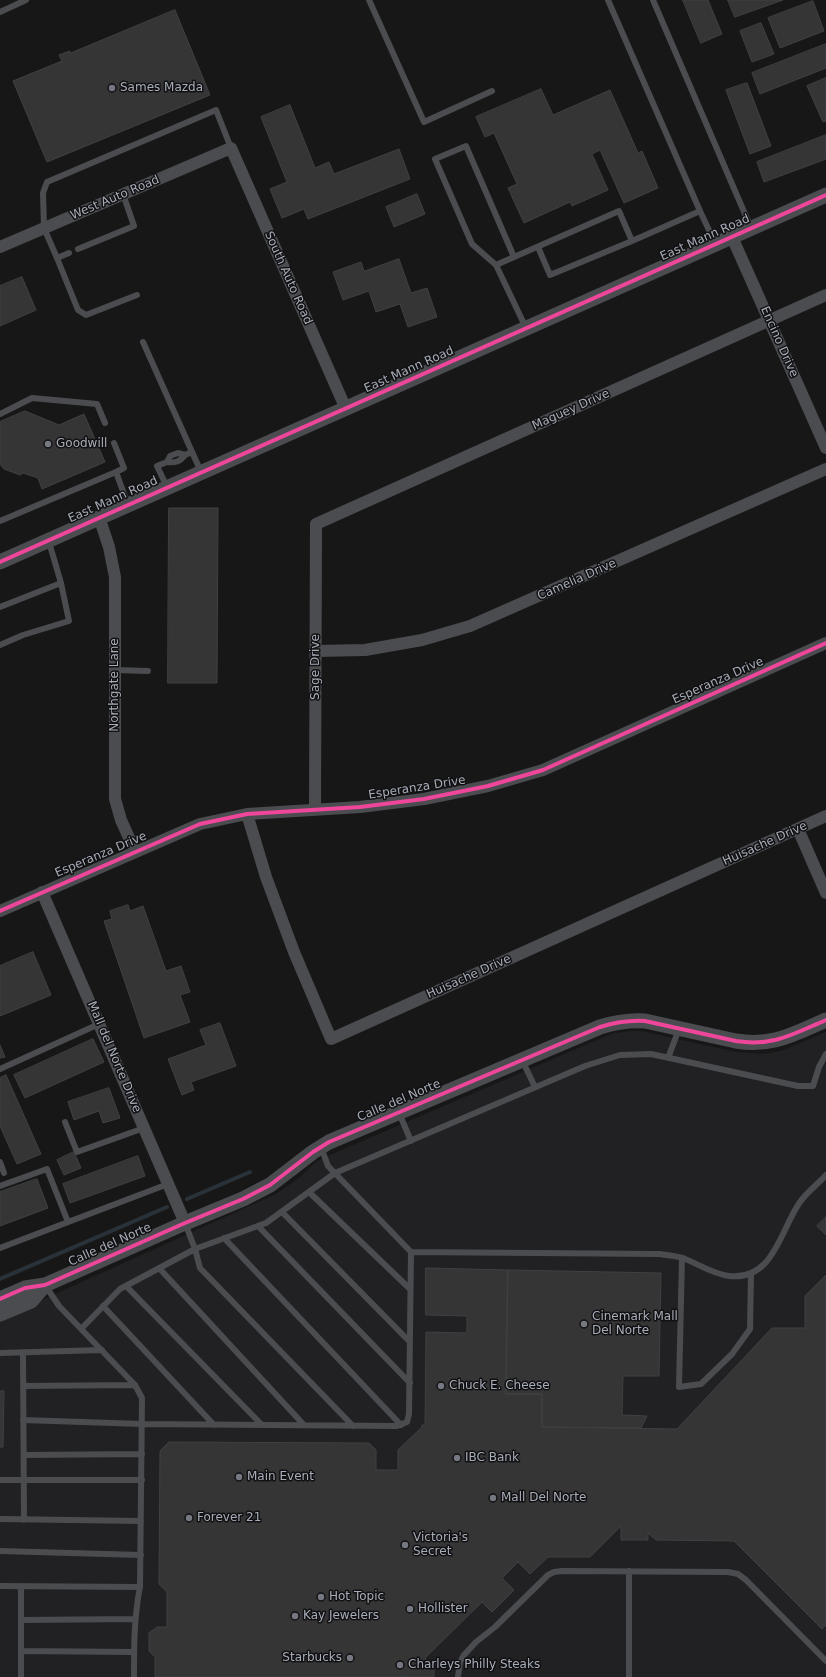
<!DOCTYPE html>
<html>
<head>
<meta charset="utf-8">
<style>
  body { margin:0 }
  canvas { display:block; background:#171717 }
</style>
</head>
<body>
<canvas width="826" height="1677"></canvas>
<script>
const ctx = document.querySelector('canvas').getContext('2d');
ctx.lineJoin = 'round';
function fillPath(path, color) { ctx.fillStyle = color; ctx.fill(path, 'evenodd'); }
function strokePath(path, color, width, dash) { ctx.strokeStyle = color; ctx.lineWidth = width; ctx.lineCap = dash ? 'butt' : 'round'; ctx.setLineDash(dash || []); ctx.stroke(path); }
function label(font, color, halo, rows, align = 'center') {
  ctx.font = font + ' "DejaVu Sans",sans-serif'; ctx.lineWidth = 3; ctx.setLineDash([]); ctx.textBaseline = 'middle'; ctx.strokeStyle = halo; ctx.fillStyle = color; for (const [text, x, y, turn = 0] of rows) {
    ctx.save(); ctx.translate(x, y); ctx.rotate((+turn || 0) * Math.PI / 180); ctx.textAlign = isNaN(turn) ? turn : align; if (halo) ctx.strokeText(text, 0, 0); ctx.fillText(text, 0, 0); ctx.restore();
  }
}
fillPath(new Path2D(`
  M 632,1031 L 641,1031 L 736,1052 L 763,1054 L 781,1051 L 826,1032 L 826,1677 L 0,1677 L 0,1319 L 276,1194 L 299,1178 L 317,1161 L 330,1155 L 604,1037 L 615,1033 Z`), '#212123');
strokePath(new Path2D(`
  M 187,1199 L 250,1172
  M 0,1279 L 167,1207`), '#2a3239', 4);
const building = new Path2D(`
  M 683,0 L 708,0 L 722,34 L 701,43 Z
  M 728,0 L 783,0 L 735,17 Z
  M 813,1 L 824,31 L 780,48 L 768,18 Z
  M 175,10 L 210,95 L 47,162 L 13,81 L 62,61 L 59,55 L 70,51 L 70,53 Z
  M 761,23 L 774,54 L 752,62 L 740,31 Z
  M 826,44 L 826,68 L 760,94 L 752,73 Z
  M 826,78 L 826,121 L 823,122 L 807,86 Z
  M 747,83 L 771,146 L 750,154 L 726,90 Z
  M 541,89 L 553,115 L 610,90 L 638,153 L 642,151 L 658,188 L 624,203 L 600,150 L 592,154 L 608,190 L 572,206 L 570,202 L 524,223 L 508,188 L 517,184 L 494,133 L 485,137 L 476,117 Z
  M 290,105 L 315,168 L 329,162 L 334,174 L 399,149 L 410,179 L 308,219 L 304,209 L 282,218 L 270,189 L 287,182 L 261,117 Z
  M 826,135 L 826,159 L 764,182 L 757,162 Z
  M 417,194 L 425,214 L 394,227 L 386,207 Z
  M 399,259 L 411,293 L 427,288 L 437,317 L 408,327 L 400,304 L 376,312 L 369,291 L 343,300 L 333,272 L 361,262 L 364,271 Z
  M 22,277 L 36,310 L 0,326 L 0,286 Z
  M 25,411 L 59,425 L 84,414 L 105,462 L 42,489 L 38,478 L 23,473 L 20,475 L 4,469 L 0,464 L 0,422 Z
  M 169,508 L 218,508 L 217,683 L 168,683 Z
  M 128,905 L 130,911 L 143,906 L 166,971 L 181,966 L 190,992 L 180,995 L 190,1022 L 144,1038 L 104,921 L 112,919 L 110,911 Z
  M 33,952 L 51,995 L 0,1016 L 0,966 Z
  M 220,1023 L 236,1066 L 191,1082 L 194,1090 L 182,1095 L 168,1059 L 206,1045 L 200,1030 Z
  M 93,1039 L 104,1062 L 25,1098 L 14,1075 Z
  M 0,1045 L 5,1057 L 0,1058 Z
  M 6,1075 L 41,1154 L 17,1164 L 0,1126 L 0,1078 Z
  M 109,1088 L 120,1118 L 103,1123 L 99,1111 L 74,1120 L 68,1102 Z
  M 74,1152 L 81,1168 L 64,1175 L 57,1160 Z
  M 138,1156 L 145,1176 L 70,1203 L 63,1184 Z
  M 37,1179 L 48,1208 L 0,1226 L 0,1192 Z
  M 826,1217 L 826,1235 L 817,1226 Z
  M 426,1268 L 508,1270 L 506,1394 L 542,1394 L 542,1427 L 677,1429 L 772,1328 L 805,1328 L 805,1296 L 826,1275 L 826,1625 L 822,1629 L 734,1541 L 656,1540 L 648,1533 L 648,1540 L 621,1540 L 621,1526 L 590,1557 L 548,1557 L 530,1574 L 518,1562 L 502,1578 L 514,1590 L 492,1612 L 482,1602 L 425,1658 L 427,1661 L 434,1661 L 434,1677 L 403,1677 L 403,1675 L 402,1677 L 155,1677 L 155,1657 L 149,1651 L 149,1633 L 157,1627 L 167,1627 L 167,1592 L 159,1584 L 160,1451 L 169,1442 L 369,1443 L 376,1450 L 376,1470 L 398,1470 L 398,1450 L 422,1427 L 422,1425 L 425,1425 L 426,1332 L 467,1333 L 467,1316 L 426,1315 Z
  M 508,1270 L 661,1273 L 659,1376 L 623,1376 L 622,1415 L 647,1416 L 641,1428 L 542,1427 L 542,1394 L 506,1394 Z
  M 0,1391 L 4,1391 L 3,1447 L 0,1447 Z`);
fillPath(building, '#353536');
strokePath(building, '#3f4043', 1);
strokePath(new Path2D(`
  M 369,0 L 424,122 L 492,91
  M 608,0 L 700,211
  M 653,0 L 751,228
  M 0,12 L 26,0
  M 538,247 L 550,275 L 632,241
  M 78,249 L 134,226 L 123,194
  M 69,253 L 57,258 L 44,228 L 43,193 L 47,182 L 216,110 L 231,148
  M 514,257 L 619,211 L 632,241 L 700,211 L 715,243
  M 57,258 L 78,310 L 86,315 L 137,295
  M 496,265 L 514,257 L 466,146 L 435,159 L 472,244 L 496,265 L 526,328
  M 143,342 L 201,472
  M 0,414 L 32,398 L 97,404 L 105,423
  M 114,443 L 124,468 L 116,472
  M 185,455 C 180,462 175,463 167,462 L 170,456 L 178,453 L 185,455 L 192,452
  M 167,462 L 157,466 L 167,487
  M 0,521 L 116,472 L 128,505
  M 0,607 L 61,583
  M 0,645 L 23,635 L 69,621 L 61,583 L 49,542
  M 115,670 L 148,671
  M 668,1058 L 679,1029
  M 522,1060 L 535,1087
  M 0,1069 L 99,1024
  M 399,1113 L 411,1141
  M 65,1122 L 77,1152 L 144,1128
  M 0,1162 L 4,1173
  M 0,1186 L 47,1169 L 68,1222
  M 309,1192 L 410,1289
  M 282,1212 L 410,1342
  M 258,1226 L 410,1383
  M 224,1238 L 401,1425
  M 0,1248 L 168,1184
  M 411,1252 L 659,1254 C 667,1255 676,1256 683,1258 C 698,1264 713,1274 729,1276 C 774,1281 780,1230 800,1202 C 807,1192 818,1184 826,1175
  M 682,1258 L 679,1387 L 701,1384 L 732,1354 L 750,1329 L 751,1273
  M 159,1268 L 304,1425
  M 45,1285 L 59,1306 L 135,1385 L 142,1398 L 140,1587 C 134,1617 134,1646 134,1677
  M 126,1286 L 262,1425
  M 103,1306 L 214,1425
  M 81,1329 L 120,1289 L 195,1249 L 185,1223
  M 0,1353 L 102,1350
  M 23,1353 L 24,1520
  M 23,1386 L 135,1385
  M 23,1420 L 142,1424 L 397,1426 L 407,1422 L 409,1414 L 411,1252 L 328,1166 L 321,1147
  M 353,1426 L 200,1268 L 195,1249 L 266,1223 L 335,1173 L 585,1066 L 620,1055 L 651,1054 L 798,1086 L 813,1086 L 819,1067 L 826,1054
  M 24,1455 L 142,1454
  M 0,1480 L 142,1480
  M 0,1519 L 141,1521
  M 0,1551 L 141,1555
  M 0,1586 L 140,1587
  M 21,1587 L 21,1677
  M 21,1620 L 135,1619
  M 21,1651 L 134,1652
  M 458,1677 L 460,1662 L 464,1655 L 476,1642 L 495,1627 L 548,1575 L 554,1572 L 562,1571 L 728,1572 L 738,1574 L 746,1580 L 826,1661
  M 629,1677 L 629,1571`), '#4b4c50', 6);
strokePath(new Path2D(`
  M 732,237 L 826,448
  M 0,247 L 231,148 L 346,409
  M 99,517 L 109,547 L 115,577 L 115,799 L 121,820 L 135,851
  M 316,651 L 365,650 L 422,640 L 470,626 L 826,469
  M 315,809 L 316,524 L 826,295
  M 247,814 L 266,877 L 294,952 L 331,1039 L 826,816
  M 798,829 L 826,893
  M 42,892 L 185,1223
  M 0,911 L 200,824 L 247,814 L 360,807 L 424,799 L 488,786 L 543,770 L 826,643`), '#4b4c50', 12);
strokePath(new Path2D(`
  M 0,562 L 826,195
  M 0,1299 L 25,1288 L 45,1285 L 185,1223 L 243,1199 L 270,1185 L 313,1152 L 329,1142 L 600,1027 C 616,1022 629,1020 645,1021 L 736,1041 C 773,1047 793,1034 826,1020
  M 0,1314 L 31,1301 L 45,1285`), '#4b4c50', 15);
strokePath(new Path2D(`
  M 0,562 L 826,195
  M 0,911 L 200,824 L 247,814 L 360,807 L 424,799 L 488,786 L 543,770 L 826,643
  M 0,1299 L 25,1288 L 45,1285 L 185,1223 L 243,1199 L 270,1185 L 313,1152 L 329,1142 L 600,1027 C 616,1022 629,1020 645,1021 L 736,1041 C 773,1047 793,1034 826,1020`), '#ed469a', 4);
for (const [x, y, r, color] of [
  [112,88,4,"#757880"],
  [48,444,4,"#757880"],
  [584,1324,4,"#757880"],
  [441,1386,4,"#757880"],
  [457,1458,4,"#757880"],
  [239,1477,4,"#757880"],
  [493,1498,4,"#757880"],
  [189,1518,4,"#757880"],
  [405,1545,4,"#757880"],
  [321,1597,4,"#757880"],
  [410,1609,4,"#757880"],
  [295,1616,4,"#757880"],
  [350,1658,4,"#757880"],
  [400,1665,4,"#757880"]
]) { const dot = new Path2D(); dot.arc(x, y, r, 0, 2 * Math.PI); ctx.fillStyle = color; ctx.fill(dot); strokePath(dot, '#111113', 1.5); }
label('12px', '#a8adb8', '#111113', [
  ["Sames Mazda",120,88],
  ["Goodwill",56,444],
  ["Cinemark Mall",592,1317],
  ["Del Norte",592,1331],
  ["Chuck E. Cheese",449,1386],
  ["IBC Bank",465,1458],
  ["Main Event",247,1477],
  ["Mall Del Norte",501,1498],
  ["Forever 21",197,1518],
  ["Victoria's",413,1538],
  ["Secret",413,1552],
  ["Hot Topic",329,1597],
  ["Hollister",418,1609],
  ["Kay Jewelers",303,1616],
  ["Starbucks",342,1658,"right"],
  ["Charleys Philly Steaks",408,1665]
], 'left');
label('12px', '#a8adb8', '#111113', [
  ["West Auto Road",115,198,-23],
  ["East Mann Road",705,238,-24],
  ["South Auto Road",288,278,66],
  ["Encino Drive",779,342,66],
  ["East Mann Road",409,370,-24],
  ["Maguey Drive",571,410,-24],
  ["East Mann Road",113,500,-24],
  ["Camelia Drive",577,580,-24],
  ["Sage Drive",316,667,-90],
  ["Esperanza Drive",718,681,-24],
  ["Northgate Lane",115,685,-90],
  ["Esperanza Drive",417,788,-9],
  ["Huisache Drive",765,844,-24],
  ["Esperanza Drive",101,855,-23],
  ["Huisache Drive",469,977,-24],
  ["Mall del Norte Drive",114,1057,67],
  ["Calle del Norte",399,1101,-23],
  ["Calle del Norte",110,1245,-24]
]);
</script>
</body>
</html>
